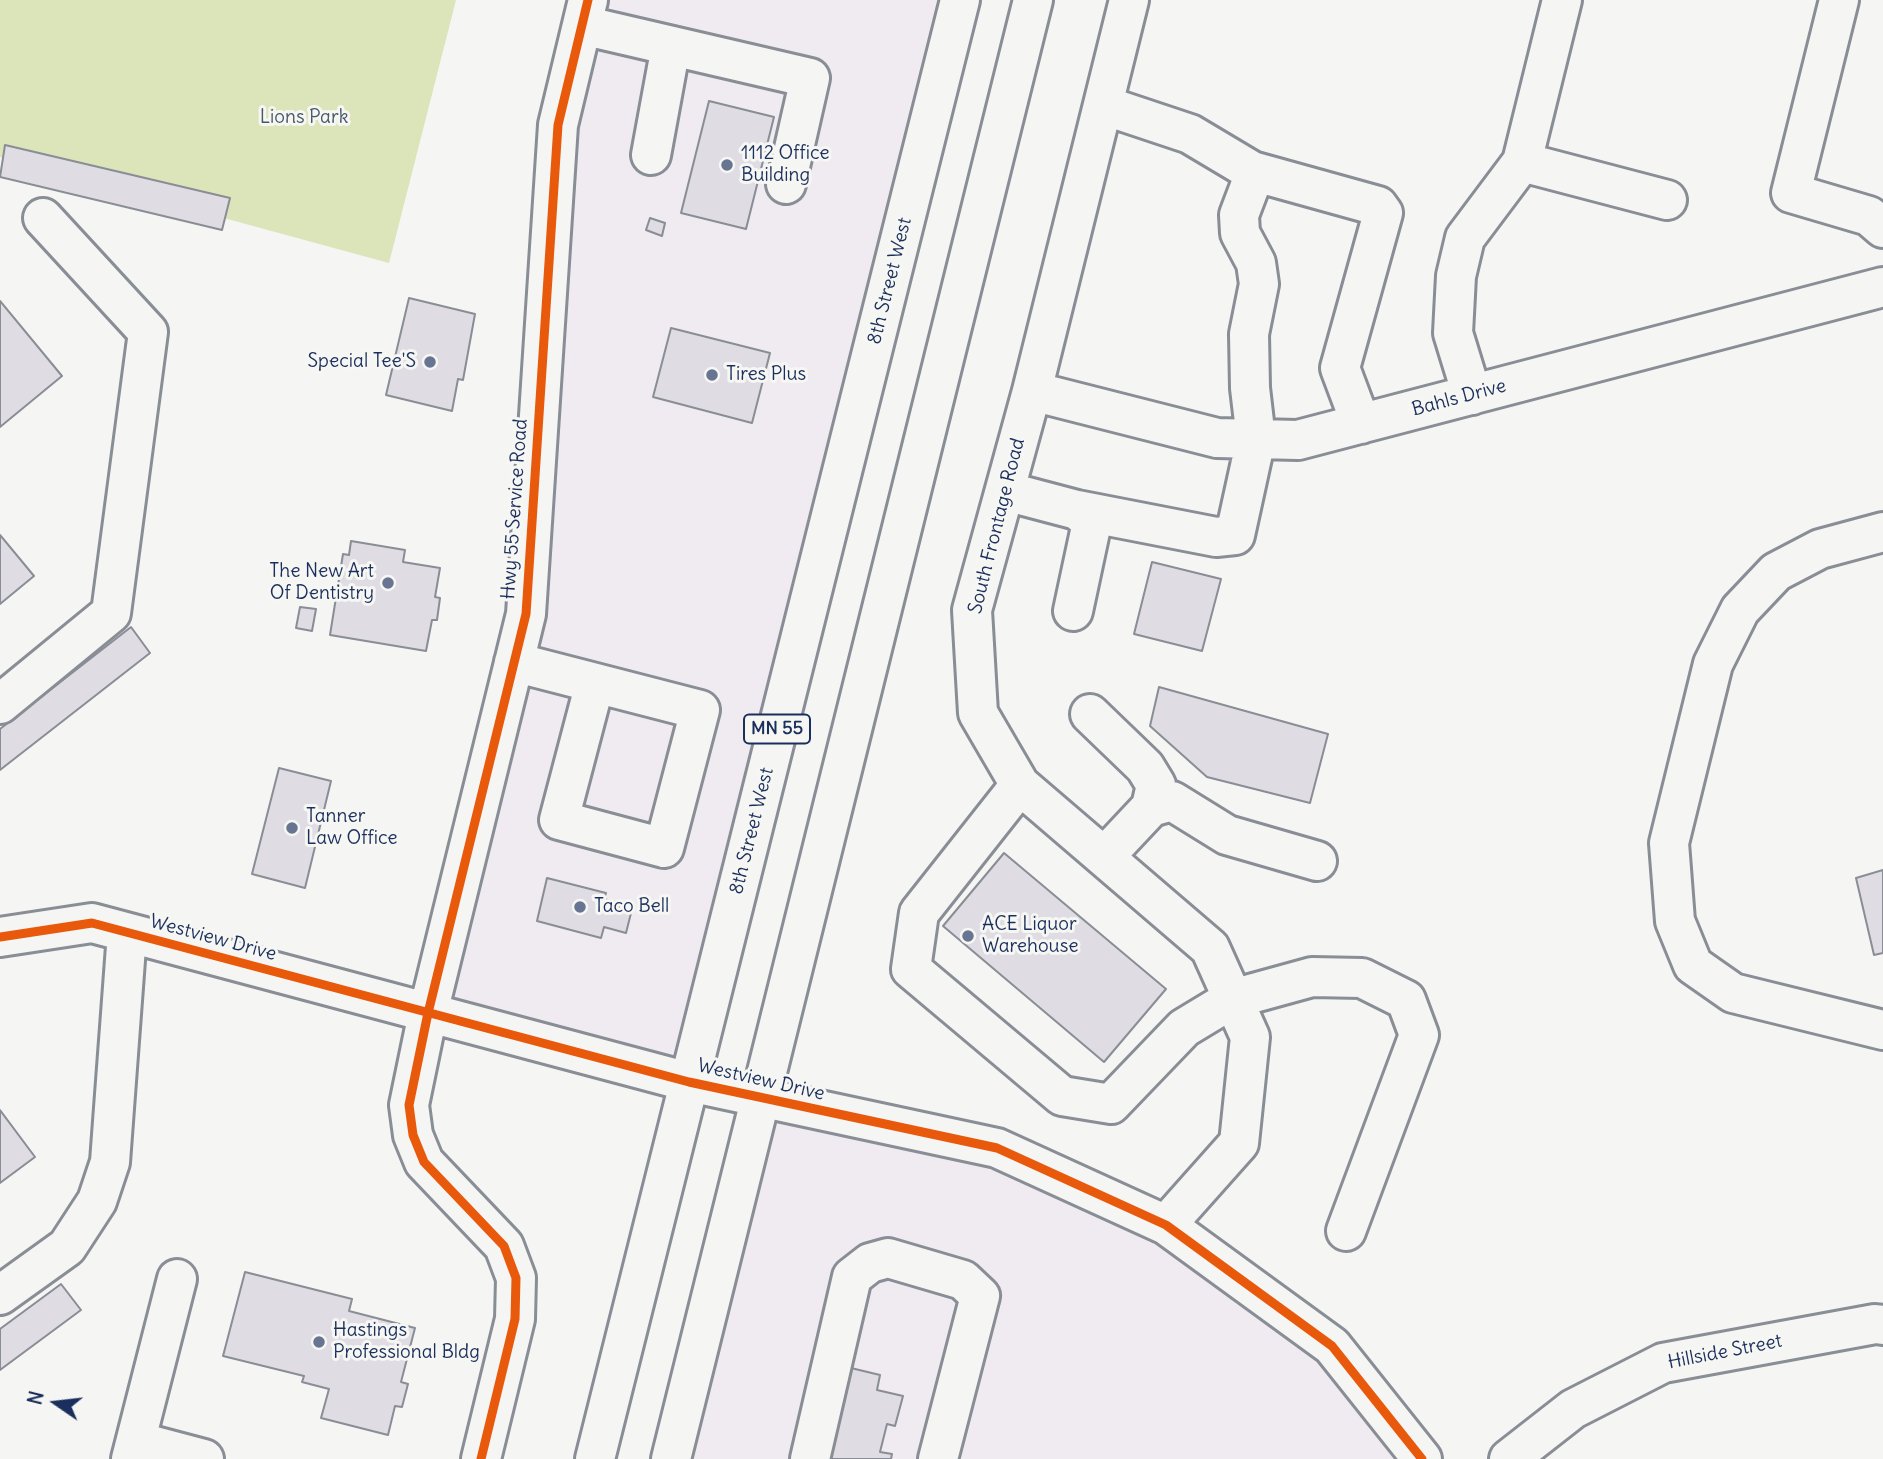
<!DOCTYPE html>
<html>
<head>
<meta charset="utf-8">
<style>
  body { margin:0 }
  #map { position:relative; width:1883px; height:1459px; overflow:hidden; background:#f5f5f3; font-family:Delius,sans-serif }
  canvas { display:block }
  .north { position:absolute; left:21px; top:1368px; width:70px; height:70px; -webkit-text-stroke:5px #f6f6f2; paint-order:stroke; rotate:284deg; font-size:19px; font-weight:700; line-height:28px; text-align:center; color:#1b2f5e }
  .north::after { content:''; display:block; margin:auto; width:24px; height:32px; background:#1b2f5e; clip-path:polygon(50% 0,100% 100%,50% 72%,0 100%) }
</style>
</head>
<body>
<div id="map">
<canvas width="1883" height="1459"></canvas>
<div class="north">N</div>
</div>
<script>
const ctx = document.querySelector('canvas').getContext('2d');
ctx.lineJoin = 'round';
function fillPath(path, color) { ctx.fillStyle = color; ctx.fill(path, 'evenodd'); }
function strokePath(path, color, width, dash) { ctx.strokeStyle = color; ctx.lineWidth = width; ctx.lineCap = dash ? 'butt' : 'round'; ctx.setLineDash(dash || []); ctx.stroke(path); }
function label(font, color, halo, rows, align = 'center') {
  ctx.font = font + ' Delius,sans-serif'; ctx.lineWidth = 6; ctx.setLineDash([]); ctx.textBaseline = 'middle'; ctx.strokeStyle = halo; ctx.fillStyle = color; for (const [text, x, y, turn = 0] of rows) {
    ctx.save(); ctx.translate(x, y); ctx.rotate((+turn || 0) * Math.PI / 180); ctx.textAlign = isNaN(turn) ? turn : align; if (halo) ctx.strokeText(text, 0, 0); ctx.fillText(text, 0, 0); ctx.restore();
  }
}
fillPath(new Path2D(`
  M 588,0 L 960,0 L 689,1082 L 428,1013 L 526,614 Z
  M 761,1099 L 997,1148 L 1166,1225 L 1332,1346 L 1422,1459 L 671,1459 Z`), '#efebf1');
fillPath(new Path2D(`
  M 0,0 L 456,0 L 389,263 L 0,157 Z`), '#dce4b9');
const building = new Path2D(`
  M 709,101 L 774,117 L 746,229 L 681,213 Z
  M 5,145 L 230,198 L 222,230 L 0,177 Z
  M 650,218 L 665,223 L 662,236 L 646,230 Z
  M 409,298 L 475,314 L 463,380 L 458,379 L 452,411 L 386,395 Z
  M 0,301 L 62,376 L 0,427 Z
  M 671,328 L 770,353 L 752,423 L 653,397 Z
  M 0,535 L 34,576 L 0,604 Z
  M 351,541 L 405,550 L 403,562 L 440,568 L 435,597 L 440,598 L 437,620 L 432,620 L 426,651 L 330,635 L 343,554 L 349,555 Z
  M 1152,562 L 1221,579 L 1202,651 L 1134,634 Z
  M 300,607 L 316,609 L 312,631 L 296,628 Z
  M 131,627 L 150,653 L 0,770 L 0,729 Z
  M 1159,687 L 1328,734 L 1310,803 L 1207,777 L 1150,726 Z
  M 279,768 L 331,781 L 305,888 L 252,874 Z
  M 1004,853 L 1166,989 L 1104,1062 L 943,926 Z
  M 1883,870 L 1883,953 L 1874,955 L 1856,878 Z
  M 547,878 L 606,893 L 604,899 L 620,903 L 618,910 L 631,913 L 626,933 L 604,927 L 601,938 L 537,921 Z
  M 0,1110 L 35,1157 L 0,1183 Z
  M 245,1272 L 352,1299 L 349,1311 L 415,1328 L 401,1382 L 408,1384 L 402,1407 L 395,1406 L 388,1435 L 321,1418 L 329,1389 L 302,1382 L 304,1376 L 223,1356 Z
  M 61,1284 L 81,1310 L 0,1370 L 0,1329 Z
  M 851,1368 L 880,1375 L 877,1390 L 903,1396 L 895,1426 L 887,1424 L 880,1452 L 892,1454 L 891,1459 L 828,1459 Z`);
fillPath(building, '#e0dce4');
strokePath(building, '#898d95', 2);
const minor = new Path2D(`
  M 1129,0 L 1032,391 L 972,610 L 978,713 L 1020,785 L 1210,948 L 1250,1037 L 1239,1143 L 1166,1225
  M 1839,0 L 1791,193 L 1869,216 L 1883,228
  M 582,25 L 810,78 L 786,184
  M 651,155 L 671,46
  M 1522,162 L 1667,200
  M 1252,171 L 1378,206 L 1383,213 L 1340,368 L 1361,424
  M 1032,391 L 1217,438 L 1298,440 L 1883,287
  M 1472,395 L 1453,333 L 1456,276 L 1465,238 L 1522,162 L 1562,0
  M 1005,491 L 1077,510 L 1092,522 L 1073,611
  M 1077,510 L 1216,537 L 1235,535 L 1256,439 L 1250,388 L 1249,334 L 1259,284 L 1256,263 L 1240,233 L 1239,215 L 1250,186 L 1252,171 L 1190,134 L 1103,105
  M 1883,532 L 1820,549 L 1776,572 L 1740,610 L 1713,664 L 1669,843 L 1675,921 L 1693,965 L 1733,993 L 1883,1030
  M 514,662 L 700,710 L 664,848 L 559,820 L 595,683
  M 0,704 L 111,613 L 148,332 L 43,218
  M 1090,714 L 1145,767 L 1156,785 L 1151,807
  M 1020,785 L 919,913 L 911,969 L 1062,1096 L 1111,1104 L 1184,1028 L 1232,999 L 1312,977 L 1362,978 L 1406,1000 L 1419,1035 L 1346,1231
  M 1104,857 L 1151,807 L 1172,801 L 1227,835 L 1317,861
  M 0,937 L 92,923 L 689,1082 L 997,1148 L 1166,1225 L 1332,1346 L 1422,1459
  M 0,1295 L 67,1247 L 97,1201 L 110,1162 L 127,933
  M 136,1441 L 204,1459
  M 131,1459 L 177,1279
  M 481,1459 L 515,1319 L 516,1278 L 504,1246 L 424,1162 L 413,1135 L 409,1105 L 428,1013 L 526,614 L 558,125 L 588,0
  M 810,1459 L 852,1277 L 870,1263 L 888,1258 L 963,1280 L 980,1296 L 938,1459
  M 1509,1459 L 1573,1409 L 1663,1363 L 1875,1324 L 1883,1325`);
const highway = new Path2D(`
  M 595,1459 L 960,0
  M 671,1459 L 1033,0`);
strokePath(minor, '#898d95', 44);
strokePath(highway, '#898d95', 44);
strokePath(minor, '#f5f5f3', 38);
strokePath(highway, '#f5f5f3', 38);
strokePath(new Path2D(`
  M 0,937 L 92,923 L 689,1082 L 997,1148 L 1166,1225 L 1332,1346 L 1422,1459
  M 481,1459 L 515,1319 L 516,1278 L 504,1246 L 424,1162 L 413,1135 L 409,1105 L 428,1013 L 526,614 L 558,125 L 588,0`), '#e8590c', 9);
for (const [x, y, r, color] of [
  [727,165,7,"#677492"],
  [430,362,7,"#677492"],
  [712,375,7,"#677492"],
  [388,583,7,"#677492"],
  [292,828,7,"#677492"],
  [580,907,7,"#677492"],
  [968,936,7,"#677492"],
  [319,1342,7,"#677492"]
]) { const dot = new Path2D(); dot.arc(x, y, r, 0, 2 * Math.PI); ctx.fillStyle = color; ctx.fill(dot); strokePath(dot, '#f6f6f2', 2.5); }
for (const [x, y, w] of [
  [777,729,66]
]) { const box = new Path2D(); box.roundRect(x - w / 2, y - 14.5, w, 29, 5); ctx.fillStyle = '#f6f6f2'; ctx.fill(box); strokePath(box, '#1b2f5e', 2); }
label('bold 18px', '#1b2f5e', null, [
  ["MN 55",777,729]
]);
label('19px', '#465969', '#f6f6f2', [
  ["Lions Park",304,118]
]);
label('19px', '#1b2f5e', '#f6f6f2', [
  ["1112 Office",741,154],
  ["Building",741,176],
  ["Special Tee'S",416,362,"right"],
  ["Tires Plus",726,375],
  ["The New Art",374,572,"right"],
  ["Of Dentistry",374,594,"right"],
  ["Tanner",306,817],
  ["Law Office",306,839],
  ["Taco Bell",594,907],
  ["ACE Liquor",982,925],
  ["Warehouse",982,947],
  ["Hastings",333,1331],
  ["Professional Bldg",333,1353]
], 'left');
label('19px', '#1b2f5e', '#f6f6f2', [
  ["8th Street West",890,281,-76],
  ["Bahls Drive",1459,398,-15],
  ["Hwy 55 Service Road",515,509,-86],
  ["South Frontage Road",997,526,-76],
  ["8th Street West",752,831,-76],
  ["Westview Drive",213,938,15],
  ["Westview Drive",761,1080,13],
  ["Hillside Street",1725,1352,-11]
]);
</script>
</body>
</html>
